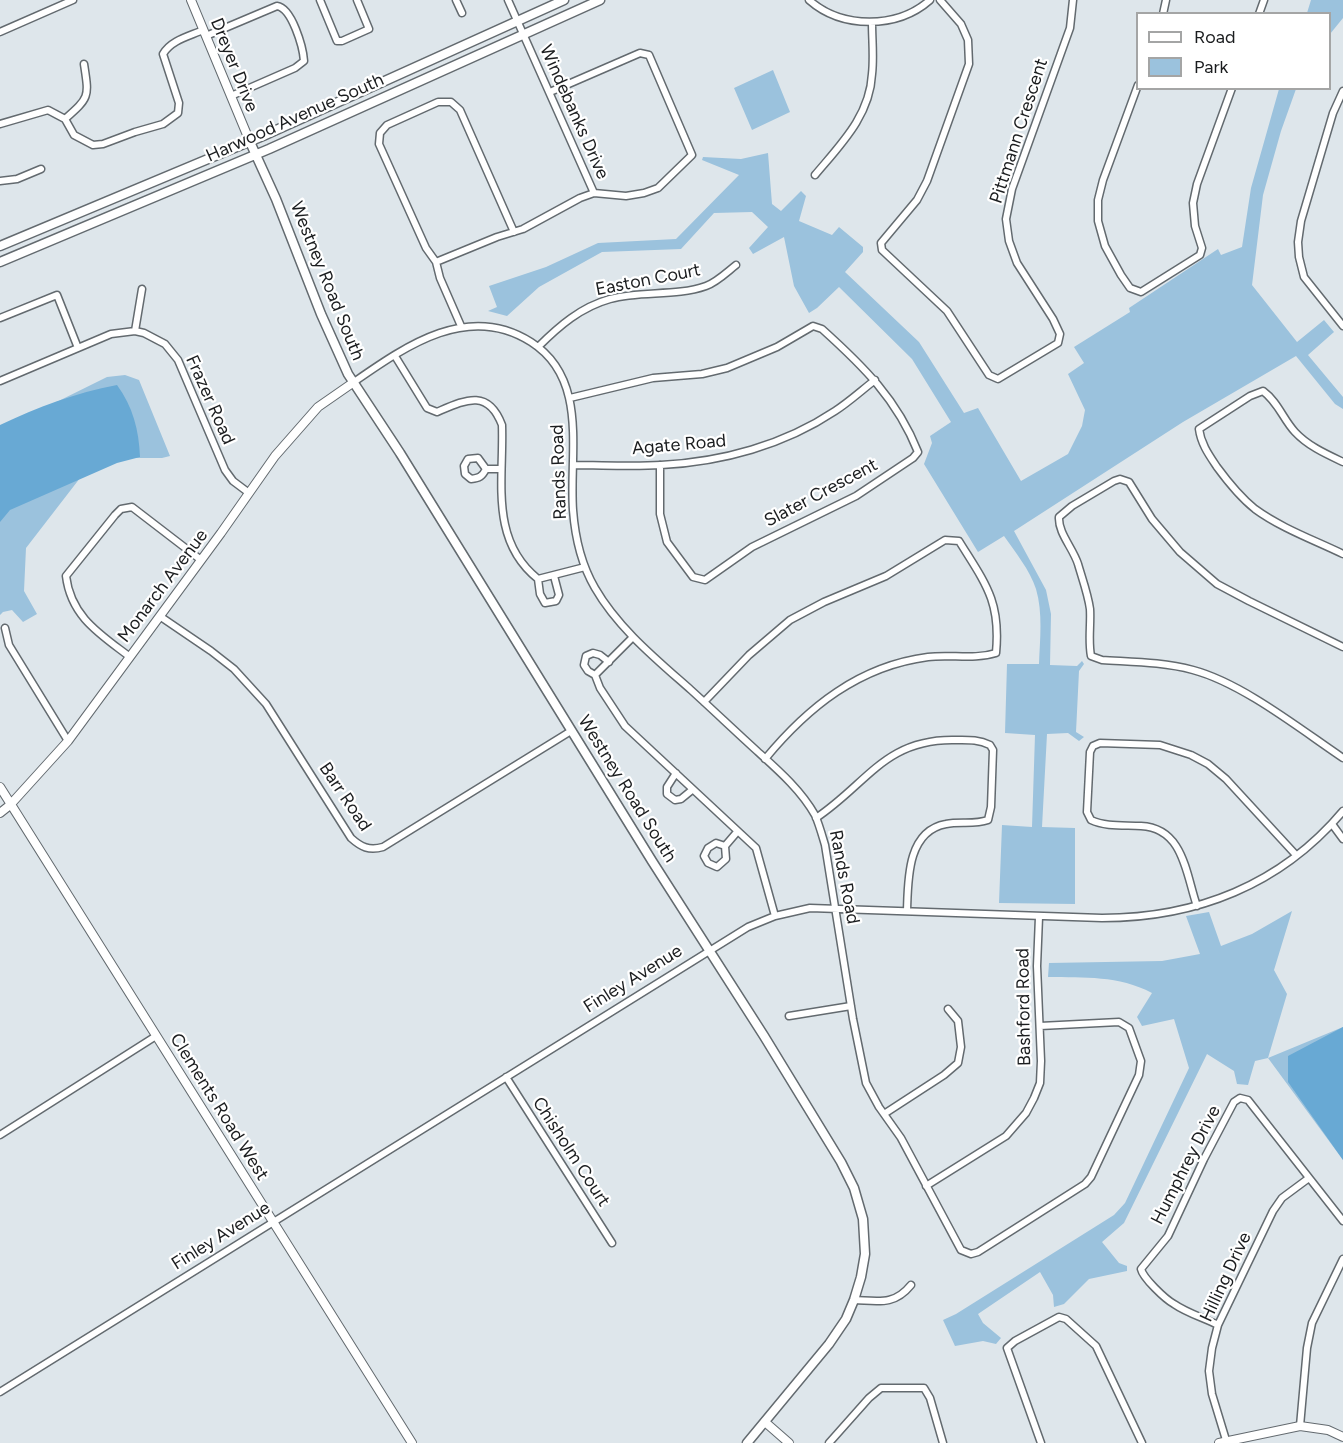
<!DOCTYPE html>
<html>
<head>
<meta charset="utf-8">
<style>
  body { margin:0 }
  #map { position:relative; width:1343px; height:1443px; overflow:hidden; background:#dee6eb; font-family:Figtree,sans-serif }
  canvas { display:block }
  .legend { position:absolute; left:1136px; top:12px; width:195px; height:78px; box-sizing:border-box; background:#fff; border:2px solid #a4a5a5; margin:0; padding:8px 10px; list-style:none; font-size:18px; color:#1b1d1f }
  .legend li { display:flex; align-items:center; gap:12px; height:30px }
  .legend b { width:30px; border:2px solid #a4a5a5 }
</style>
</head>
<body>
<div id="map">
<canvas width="1343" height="1443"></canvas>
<ul class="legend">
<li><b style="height:8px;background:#fff"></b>Road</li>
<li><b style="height:16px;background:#9bc2dd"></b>Park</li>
</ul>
</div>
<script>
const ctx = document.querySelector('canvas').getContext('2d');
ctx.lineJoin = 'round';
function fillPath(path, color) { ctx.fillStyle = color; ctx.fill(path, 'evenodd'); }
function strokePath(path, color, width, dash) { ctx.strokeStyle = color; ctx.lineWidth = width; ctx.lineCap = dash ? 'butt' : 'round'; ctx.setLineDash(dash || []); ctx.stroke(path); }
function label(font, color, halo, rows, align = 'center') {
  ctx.font = font + ' Figtree,sans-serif'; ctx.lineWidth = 4.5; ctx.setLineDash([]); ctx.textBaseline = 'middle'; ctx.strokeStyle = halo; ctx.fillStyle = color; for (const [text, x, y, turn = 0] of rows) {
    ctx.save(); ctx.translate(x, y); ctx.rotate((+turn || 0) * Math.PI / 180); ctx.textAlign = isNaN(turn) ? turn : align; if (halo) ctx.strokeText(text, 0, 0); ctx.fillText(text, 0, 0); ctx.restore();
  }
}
fillPath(new Path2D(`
  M 1311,0 L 1343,0 L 1343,18 L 1330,34 L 1330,14 L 1307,13 Z
  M 773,70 L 790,112 L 752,130 L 734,88 Z
  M 1279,89 L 1296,89 L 1281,131 L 1263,195 L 1252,285 L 1297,342 L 1324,320 L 1334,332 L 1308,355 L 1343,397 L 1343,409 L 1335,404 L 1296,356 L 1183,422 L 1014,531 L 1046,590 L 1051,614 L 1050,665 L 1077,666 L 1082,661 L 1084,664 L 1079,671 L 1076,732 L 1084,737 L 1079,741 L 1068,733 L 1047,734 L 1042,827 L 1075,828 L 1075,904 L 999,903 L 1002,825 L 1032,827 L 1035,735 L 1005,733 L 1007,664 L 1039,664 C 1040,639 1043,613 1036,589 C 1030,570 1015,552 1004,536 L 978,552 L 924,464 L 932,443 L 930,436 L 951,422 L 912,359 L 839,287 L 817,308 L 809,313 L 794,286 L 784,237 L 753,254 L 749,248 L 768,227 L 752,212 L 714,213 L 681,249 L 602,252 L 539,287 L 507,316 L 488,311 L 497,307 L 489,286 L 546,267 L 598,243 L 676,239 L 739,175 L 702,160 L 703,157 L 741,159 L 768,153 L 772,204 L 781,211 L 801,191 L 806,196 L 799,221 L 832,235 L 839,227 L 863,247 L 863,252 L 845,272 L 919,342 L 964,413 L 978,408 L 1021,481 L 1068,454 L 1082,426 L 1085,410 L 1068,374 L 1084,363 L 1074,347 L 1130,312 L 1129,308 L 1218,249 L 1221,255 L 1242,247 L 1251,188 Z
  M 125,375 L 139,380 L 170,456 L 162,458 L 112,458 L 87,469 L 26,548 L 24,591 L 37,614 L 23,622 L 12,610 L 3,612 L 0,615 L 0,430 L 107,377 Z
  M 1292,911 L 1274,970 L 1287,994 L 1268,1058 L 1343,1027 L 1343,1160 L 1268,1058 L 1255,1061 L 1248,1085 L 1237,1084 L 1234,1071 L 1207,1054 L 1124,1223 L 1102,1242 L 1119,1263 L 1127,1266 L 1127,1271 L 1089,1279 L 1064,1304 L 1054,1307 L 1053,1295 L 1040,1272 L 978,1314 L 983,1323 L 1001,1338 L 996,1344 L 983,1341 L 955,1346 L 943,1320 L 956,1314 L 1114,1215 L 1125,1203 L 1189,1068 L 1174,1019 L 1142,1026 L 1137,1017 L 1152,993 C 1118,975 1085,978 1048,977 L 1049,963 L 1162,961 L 1200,954 L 1186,916 L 1209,912 L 1221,946 L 1252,934 Z`), '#9bc2dd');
fillPath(new Path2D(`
  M 117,385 C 133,407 139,430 140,457 L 117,463 L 10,510 L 0,522 L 0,425 C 38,407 75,393 117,385 Z
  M 1343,1027 L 1343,1160 L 1288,1082 L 1288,1056 Z`), '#68a9d4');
const minor = new Path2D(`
  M 320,0 L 337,41 L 342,41 L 369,29 L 357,0
  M 456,0 L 462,13
  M 508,0 L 594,193
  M 809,0 C 842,29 897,29 930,0
  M 940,0 L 961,24 L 968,40 L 969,64 L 927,181 L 917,200 L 881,243 L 882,250 L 947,311 L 989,375 L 998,379 L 1058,343 L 1060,334 L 1053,319 L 1017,263 L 1009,241 L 1006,219 L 1012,189 L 1070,28 L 1073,0
  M 1163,14 L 1166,0
  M 1259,14 L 1264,0
  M 0,32 L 73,0
  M 206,36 L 277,6 C 292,8 303,47 304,61 L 295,68 L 231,96
  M 1138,85 L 1103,180 L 1098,200 L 1098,221 L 1105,246 L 1121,275 L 1130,288 L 1141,292 L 1200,255 L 1202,248 L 1195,226 L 1193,203 L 1197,184 L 1232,88
  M 1343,91 L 1333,113 L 1301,221 L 1298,242 L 1299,257 L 1304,277 L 1343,326
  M 65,119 C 90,97 89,97 84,64
  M 0,124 L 48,110 L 65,119 L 74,135 L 93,145 L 103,144 L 135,132 L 163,124 L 178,113 L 179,103 L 163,54 C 171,40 190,36 203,30
  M 815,175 C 840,145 870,116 872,74 C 874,57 872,40 872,22
  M 0,181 L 17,179 L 41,169
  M 436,262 L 497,237 L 523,229 L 580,198 L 594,193 L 626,196 L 644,193 L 658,188 L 692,155 L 649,55 L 640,53 L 550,92
  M 0,318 L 57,295 L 78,348
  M 461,326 L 440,278 L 436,262 L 426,248 L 379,144 L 380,133 L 387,125 L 438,102 L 451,102 L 460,110 L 514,232
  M 135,331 L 142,289
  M 538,347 C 559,326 581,307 610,299 C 641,290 675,297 706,286 C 717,282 727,272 736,265
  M 395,356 L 427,408 L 437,412 C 465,400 488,388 502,425 C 504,479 489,540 538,579 L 540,594 L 545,603 L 556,601 L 559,595 L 554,576
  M 0,381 L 111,334 L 135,331 L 144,333 L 165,344 L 178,360 L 225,470 L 233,481 L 249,493
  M 354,382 C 406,346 468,302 531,342 C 589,379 569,453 573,510 C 575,537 581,564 595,588 C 618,628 656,659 691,690 C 713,710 735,731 757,751 C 778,770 801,790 815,815 C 819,824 822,835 825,845 L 853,1019 L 866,1083 L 879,1107 L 901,1138 L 961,1250 L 971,1254 L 978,1252 L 1085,1184 L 1091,1177 L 1139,1075 L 1141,1061 L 1129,1028 L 1119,1022 L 1040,1026
  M 570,398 L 653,378 L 702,374 L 727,368 L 777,347 L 813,326 L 822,329 C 863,366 897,399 918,452 L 913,458 L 856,496 L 752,547 L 705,580 L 693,577 L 667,542 L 660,514 L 660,465
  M 1343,462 C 1326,454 1308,446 1295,432 C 1283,419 1278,402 1263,391 L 1250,396 L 1199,429 C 1201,444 1209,455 1217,467 C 1228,482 1240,497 1255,509 C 1281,528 1314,540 1343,554
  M 573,465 C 602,465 632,467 661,465 C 722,462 784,445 835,411 C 849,402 862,390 875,380
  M 486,469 C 482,477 479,478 471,479 L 465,474 L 464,466 L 468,459 L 478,458 L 486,469 L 501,469
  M 538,579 L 585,567
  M 161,617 L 211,651 L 234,669 L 266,704 L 351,838 C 361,847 369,851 383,847 L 571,731
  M 5,628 L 9,645 L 68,741
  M 1343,647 L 1249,601 L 1217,584 L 1180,552 L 1152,519 L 1129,482 L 1120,479 L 1114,481 L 1072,506 L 1059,517 C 1058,533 1073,548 1078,564 C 1082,578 1088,594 1090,609 C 1091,625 1088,640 1091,656 L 1102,660 C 1133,662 1163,662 1193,670 C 1242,683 1300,729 1343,758
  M 130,657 C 100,634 71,617 66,576 L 115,515 L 121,509 L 132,507 L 201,560
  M 609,662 L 600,655 L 593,653 L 586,656 L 584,665 L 588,671 L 595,675 L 600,688 L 625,726 L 756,848 L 775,916
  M 595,675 L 633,637
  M 704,702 L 749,655 L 790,620 L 824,602 L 886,576 L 945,540 L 959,541 C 985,583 1001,601 996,653 C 974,660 950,654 928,657 C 859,666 808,707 765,759
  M 676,773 L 667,787 L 667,794 L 675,800 L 681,799 L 692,790
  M 816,818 C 867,784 885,739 954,740 C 967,740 978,739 990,745 L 993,750 L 991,807 L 988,820 C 974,825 960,821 946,824 C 907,831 908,880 907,911
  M 1332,824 L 1343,839
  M 716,843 L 725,846 L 726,859 L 717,867 L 708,863 L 704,856 L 708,848 Z
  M 725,846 L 737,832
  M 1197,906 C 1186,875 1184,828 1141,826 C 1124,825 1106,827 1091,820 L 1087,812 L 1090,752 L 1093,746 L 1100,743 L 1160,745 L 1191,755 L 1208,764 L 1226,779 L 1296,855
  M 789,1016 L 851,1006
  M 506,1077 L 612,1243
  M 884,1114 L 944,1075 L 958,1063 L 961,1047 L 958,1021 L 948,1009
  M 0,1135 L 156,1036
  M 926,1186 L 1006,1136 L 1026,1113 L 1034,1098 L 1040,1083 L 1041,1061 L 1037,966 L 1039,917
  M 854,1300 C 878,1301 894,1306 911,1285
  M 1218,1325 C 1204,1318 1187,1313 1174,1304 C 1165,1299 1143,1278 1141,1269 L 1168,1236 L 1204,1159 L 1234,1102 L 1240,1098 L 1248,1100 L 1343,1221
  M 0,1392 L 748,927 L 775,916 L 810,908 L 1102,918 C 1196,918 1281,885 1343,811
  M 1300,1426 L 1307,1348 L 1312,1323 L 1343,1259
  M 1226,1440 L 1212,1394 L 1209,1371 L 1212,1348 L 1218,1325 L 1273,1211 L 1282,1198 L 1309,1178
  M 829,1443 L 869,1398 L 881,1388 L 924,1388 L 930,1398 L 943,1443
  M 1041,1443 L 1007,1348 L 1015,1341 L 1059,1317 L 1066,1319 L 1096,1346 L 1142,1443`);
const tertiary = new Path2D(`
  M 191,0 L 250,142
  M 0,787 L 412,1443
  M 0,813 L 10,805 L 68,741 L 221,533 L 275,456 L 318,407 L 354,382
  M 765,1422 L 789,1443
  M 1219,1443 L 1300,1426 L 1328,1430 L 1343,1437`);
const secondary = new Path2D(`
  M 250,142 L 276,199 L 321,314 L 348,374 L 400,453 L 652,861 L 764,1036 L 841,1162 L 854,1188 L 863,1219 L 865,1254 L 861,1277 L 854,1300 L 846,1319 L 829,1344 L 747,1443
  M 0,246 L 263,136 L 564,0
  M 0,262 L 269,149 L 600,0`);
strokePath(minor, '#636a6f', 9);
strokePath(tertiary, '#636a6f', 10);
strokePath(secondary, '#636a6f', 11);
strokePath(minor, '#fff', 6);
strokePath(tertiary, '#fff', 8);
strokePath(secondary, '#fff', 8);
label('18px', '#1b1d1f', '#fff', [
  ["Dreyer Drive",234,65,68],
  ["Windebanks Drive",574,112,66],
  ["Harwood Avenue South",295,118,-24],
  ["Pittmann Crescent",1019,131,-72],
  ["Easton Court",648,280,-11],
  ["Westney Road South",327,281,68],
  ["Frazer Road",210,400,66],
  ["Agate Road",679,445,-5],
  ["Rands Road",559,472,-92],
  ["Slater Crescent",821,493,-28],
  ["Monarch Avenue",163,586,-53],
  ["Westney Road South",627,789,58],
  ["Barr Road",345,797,56],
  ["Rands Road",844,877,79],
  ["Finley Avenue",633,979,-32],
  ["Bashford Road",1024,1007,-91],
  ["Clements Road West",219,1107,58],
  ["Chisholm Court",571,1152,57],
  ["Humphrey Drive",1186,1165,-63],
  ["Finley Avenue",221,1236,-32],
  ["Hilling Drive",1226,1277,-65]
]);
</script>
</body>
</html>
